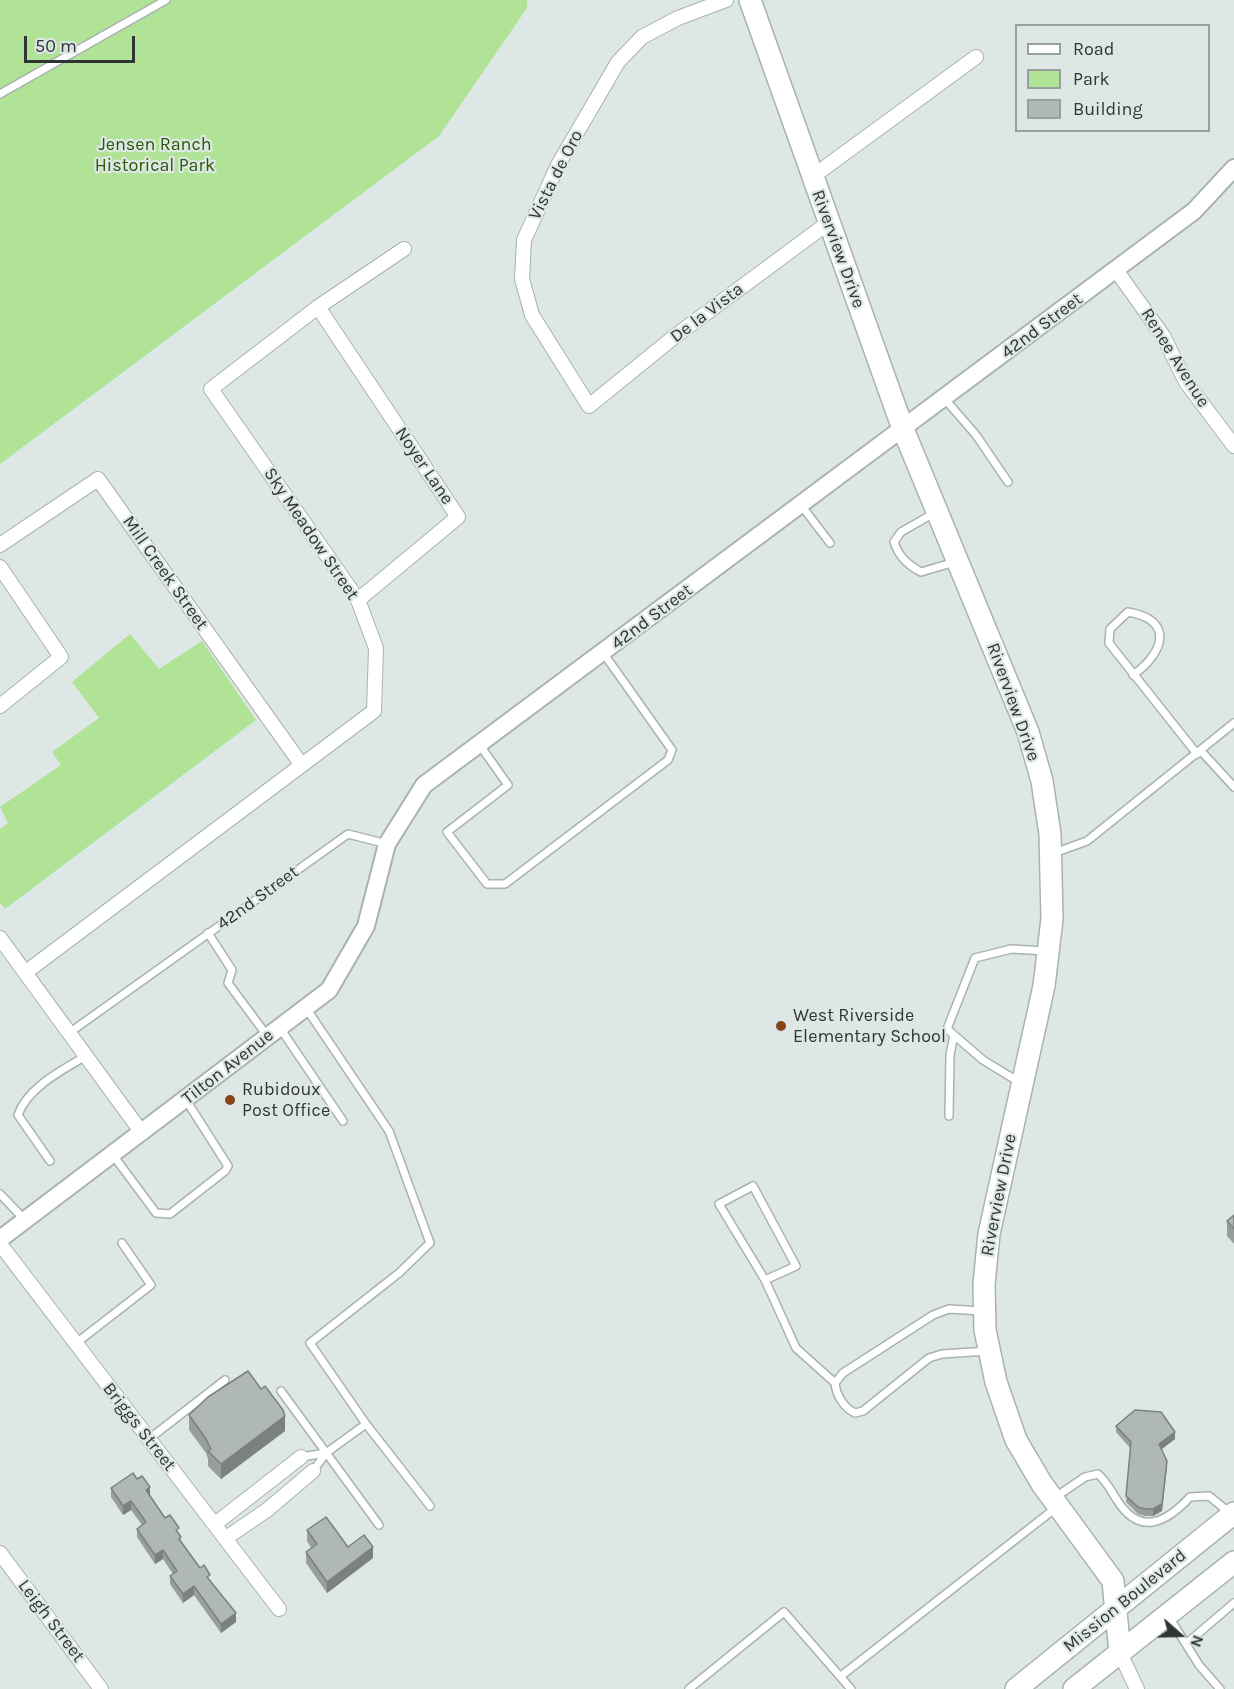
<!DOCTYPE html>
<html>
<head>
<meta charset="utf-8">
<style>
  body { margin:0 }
  #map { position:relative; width:1234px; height:1689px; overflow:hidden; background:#dde7e6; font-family:Karla,sans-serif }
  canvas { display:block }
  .legend { position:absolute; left:1015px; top:24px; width:195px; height:108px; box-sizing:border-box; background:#dde7e6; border:2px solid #989f9f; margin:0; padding:8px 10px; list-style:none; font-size:18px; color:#303434 }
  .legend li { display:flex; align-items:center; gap:12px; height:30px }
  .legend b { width:30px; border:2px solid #989f9f }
  .north { position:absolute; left:1150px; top:1605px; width:60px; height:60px; -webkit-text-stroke:4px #dde7e6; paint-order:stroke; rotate:110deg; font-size:16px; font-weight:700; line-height:24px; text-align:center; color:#303434 }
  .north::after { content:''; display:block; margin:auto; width:21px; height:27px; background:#303434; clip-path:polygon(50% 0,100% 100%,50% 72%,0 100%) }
  .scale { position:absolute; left:24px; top:36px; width:111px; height:27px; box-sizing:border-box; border:3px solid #303434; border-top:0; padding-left:8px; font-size:18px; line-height:21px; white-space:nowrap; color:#303434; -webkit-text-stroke:4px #dde7e6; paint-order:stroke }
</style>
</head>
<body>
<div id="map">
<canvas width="1234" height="1689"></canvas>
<ul class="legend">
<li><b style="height:8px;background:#fff"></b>Road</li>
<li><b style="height:16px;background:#b1e396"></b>Park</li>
<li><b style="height:16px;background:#b0b8b4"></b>Building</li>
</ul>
<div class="north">N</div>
<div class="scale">50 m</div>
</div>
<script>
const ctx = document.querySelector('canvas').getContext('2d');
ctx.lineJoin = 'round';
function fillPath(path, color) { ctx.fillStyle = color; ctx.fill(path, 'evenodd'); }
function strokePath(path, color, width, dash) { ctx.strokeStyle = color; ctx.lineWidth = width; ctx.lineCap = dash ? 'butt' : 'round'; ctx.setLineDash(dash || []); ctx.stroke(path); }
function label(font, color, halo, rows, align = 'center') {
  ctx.font = font + ' Karla,sans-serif'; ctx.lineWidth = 4.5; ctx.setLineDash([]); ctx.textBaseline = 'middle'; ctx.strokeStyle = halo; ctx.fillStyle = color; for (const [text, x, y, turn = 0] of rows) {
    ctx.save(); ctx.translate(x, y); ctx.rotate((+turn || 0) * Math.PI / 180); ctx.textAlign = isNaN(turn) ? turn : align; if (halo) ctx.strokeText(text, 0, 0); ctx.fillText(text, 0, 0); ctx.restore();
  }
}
fillPath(new Path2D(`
  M 0,0 L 527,0 L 527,8 L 439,136 L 0,464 Z
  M 130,634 L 159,669 L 202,641 L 256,720 L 5,909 L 0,903 L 0,829 L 8,823 L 0,807 L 61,765 L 52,752 L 99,718 L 72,682 Z`), '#b1e396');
const service = new Path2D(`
  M 0,94 L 166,0
  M 944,398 L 976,435 L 1008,482
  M 801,505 L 830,543
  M 936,512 L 901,532 L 894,542 C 899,557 908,565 921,572 L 955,562
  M 1133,675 C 1164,653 1175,620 1128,612 L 1110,629 L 1109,643 L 1197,754
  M 479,744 L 508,785 L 447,832 L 487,884 L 505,884 L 668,760 L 672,750 L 604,654
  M 1201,751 L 1234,787
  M 1054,853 L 1087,841 L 1234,723
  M 208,933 L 232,970 L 228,983 L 268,1037
  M 306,1008 L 389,1131 L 430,1243 L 399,1273 L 310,1343 L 366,1424
  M 280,1028 L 343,1121
  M 69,1033 L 348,834 L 387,844
  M 1019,1082 L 983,1060 L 947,1029 L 975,958 L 1011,949 L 1046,951
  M 949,1116 L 950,1055 L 954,1035
  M 113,1155 L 156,1213 L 170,1214 L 225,1171 L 228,1166 L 186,1100
  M 50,1161 L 18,1115 C 27,1088 62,1070 86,1056
  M 0,1194 L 25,1220
  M 765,1280 L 719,1204 L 753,1186 L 796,1266 L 765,1280 L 796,1348 L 835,1383
  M 982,1311 L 949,1309 L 933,1315 L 843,1373 L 835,1383 C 836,1395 844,1408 855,1413 L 863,1411 L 929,1358 L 942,1354 L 988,1351
  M 75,1344 L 151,1285 L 122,1243
  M 281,1391 L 379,1525
  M 149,1439 L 225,1380
  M 301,1457 L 326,1453
  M 313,1471 L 326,1453 L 366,1424 L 430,1506
  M 1054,1498 L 1085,1477 L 1098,1474 C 1108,1483 1110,1490 1117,1500 C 1140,1537 1167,1522 1190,1497 L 1209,1496 L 1230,1513
  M 1169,1617 L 1199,1665 L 1220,1689
  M 1187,1643 L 1234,1603
  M 841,1676 L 1057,1507
  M 689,1689 L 784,1612 L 851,1689`);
const minor = new Path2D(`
  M 726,0 L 678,18 L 642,37 L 618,62 L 558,165 L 524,240 L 522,279 L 532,315 L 589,406 L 674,337 L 828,223
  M 812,177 L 976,57
  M 1116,270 L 1163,336 L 1186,382 L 1234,446
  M 318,307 L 458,517 L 358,600
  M 0,545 L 98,479 L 301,764
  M 0,567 L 61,657 L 0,706
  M 0,938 L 142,1133
  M 26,972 L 374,711 L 376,648 L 358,600 L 211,389 L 318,307 L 404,249
  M 0,1244 L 279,1609
  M 215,1524 L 301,1457
  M 226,1538 L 267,1510 L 313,1471
  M 0,1553 L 101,1689
  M 1120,1653 L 1137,1689`);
const tertiary = new Path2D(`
  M 0,1239 L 329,990 L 366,926 L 387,844 L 424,785 L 1194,211 L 1234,168`);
const primary = new Path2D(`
  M 750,0 L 903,429 L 1028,732 L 1042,781 L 1050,834 L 1052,919 L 1044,986 L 989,1234 L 984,1284 L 985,1330 L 996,1382 L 1016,1440 L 1042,1484 L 1113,1581 L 1120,1653
  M 1016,1689 L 1234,1513
  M 1074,1689 L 1234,1562`);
strokePath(service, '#a9b2b1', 10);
strokePath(minor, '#a9b2b1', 16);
strokePath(tertiary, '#a9b2b1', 20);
strokePath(primary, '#a9b2b1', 24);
strokePath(service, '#fff', 7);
strokePath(minor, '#fff', 14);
strokePath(tertiary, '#fff', 16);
strokePath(primary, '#fff', 21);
fillPath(new Path2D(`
  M 1234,1215 L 1234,1244 L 1227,1236 L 1227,1221 Z
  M 189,1415 L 285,1431 L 221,1479 L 208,1466 L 208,1459 L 206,1453 L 189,1430 Z
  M 1116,1426 L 1175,1439 L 1162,1449 L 1167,1468 L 1162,1511 L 1153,1516 L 1145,1516 L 1138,1514 L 1126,1502 L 1130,1448 L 1116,1432 Z
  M 111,1488 L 150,1496 L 165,1518 L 179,1533 L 181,1542 L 200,1568 L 210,1580 L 236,1622 L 221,1633 L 194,1595 L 183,1603 L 170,1584 L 170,1576 L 173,1574 L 163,1559 L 155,1564 L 137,1537 L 137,1529 L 142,1525 L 131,1510 L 123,1515 L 111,1497 Z
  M 307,1530 L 348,1547 L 373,1558 L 327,1593 L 306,1563 L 306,1552 L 311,1548 L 307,1541 Z`), '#979e9b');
fillPath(new Path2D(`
  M 285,1416 L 285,1431 L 221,1479 L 221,1464 Z
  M 1175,1432 L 1175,1439 L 1159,1451 L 1159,1444 Z
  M 1167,1461 L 1162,1511 L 1153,1516 L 1153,1509 Z
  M 150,1487 L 150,1496 L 146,1490 Z
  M 131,1501 L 131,1510 L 123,1515 L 123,1506 Z
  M 373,1547 L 373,1558 L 327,1593 L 327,1582 Z
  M 163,1550 L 163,1559 L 155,1564 L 155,1555 Z
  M 194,1586 L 194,1595 L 183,1603 L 183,1594 Z
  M 236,1613 L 236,1622 L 221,1633 L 221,1624 Z`), '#7b817e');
const building = new Path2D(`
  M 1234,1215 L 1234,1229 L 1227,1221 Z
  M 248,1371 L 261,1389 L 265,1386 L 283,1410 L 285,1416 L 221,1464 L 208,1451 L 211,1449 L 206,1439 L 189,1415 L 208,1397 Z
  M 1135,1410 L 1161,1412 L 1175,1432 L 1159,1444 L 1167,1461 L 1162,1504 L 1153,1509 L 1145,1509 L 1138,1507 L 1126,1496 L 1131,1442 L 1116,1426 Z
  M 133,1473 L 137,1479 L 142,1476 L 150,1487 L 146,1490 L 165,1518 L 170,1515 L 179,1528 L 176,1530 L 181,1537 L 179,1539 L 200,1568 L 204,1565 L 210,1575 L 207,1577 L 236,1613 L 221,1624 L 194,1586 L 183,1594 L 170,1576 L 177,1571 L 163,1550 L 155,1555 L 137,1529 L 146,1522 L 131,1501 L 123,1506 L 111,1488 Z
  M 326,1517 L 348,1547 L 364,1535 L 373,1547 L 327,1582 L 306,1552 L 317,1544 L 307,1530 Z`);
fillPath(building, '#b0b8b4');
strokePath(building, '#7b817e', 1.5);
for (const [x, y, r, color] of [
  [781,1026,6,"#884418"],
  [230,1100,6,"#884418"]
]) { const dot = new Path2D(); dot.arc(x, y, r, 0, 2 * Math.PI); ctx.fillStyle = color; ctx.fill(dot); strokePath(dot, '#dde7e6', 2); }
label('18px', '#2a5701', '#dde7e6', [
  ["Jensen Ranch",155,145],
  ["Historical Park",155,166]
]);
label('18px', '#303434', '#dde7e6', [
  ["Vista de Oro",556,175,-63],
  ["Riverview Drive",838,249,70],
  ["De la Vista",707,313,-37],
  ["42nd Street",1042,326,-37],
  ["Renee Avenue",1175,358,58],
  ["Noyer Lane",424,466,56],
  ["Sky Meadow Street",311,534,56],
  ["Mill Creek Street",165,573,55],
  ["42nd Street",652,617,-37],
  ["Riverview Drive",1013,702,70],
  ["42nd Street",258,898,-36],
  ["Tilton Avenue",228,1067,-38],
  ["Riverview Drive",999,1195,-79],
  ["Briggs Street",139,1427,52],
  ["Mission Boulevard",1125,1601,-39],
  ["Leigh Street",51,1621,53]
]);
label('18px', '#303434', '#dde7e6', [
  ["West Riverside",793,1016],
  ["Elementary School",793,1037],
  ["Rubidoux",242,1090],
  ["Post Office",242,1111]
], 'left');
</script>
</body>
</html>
